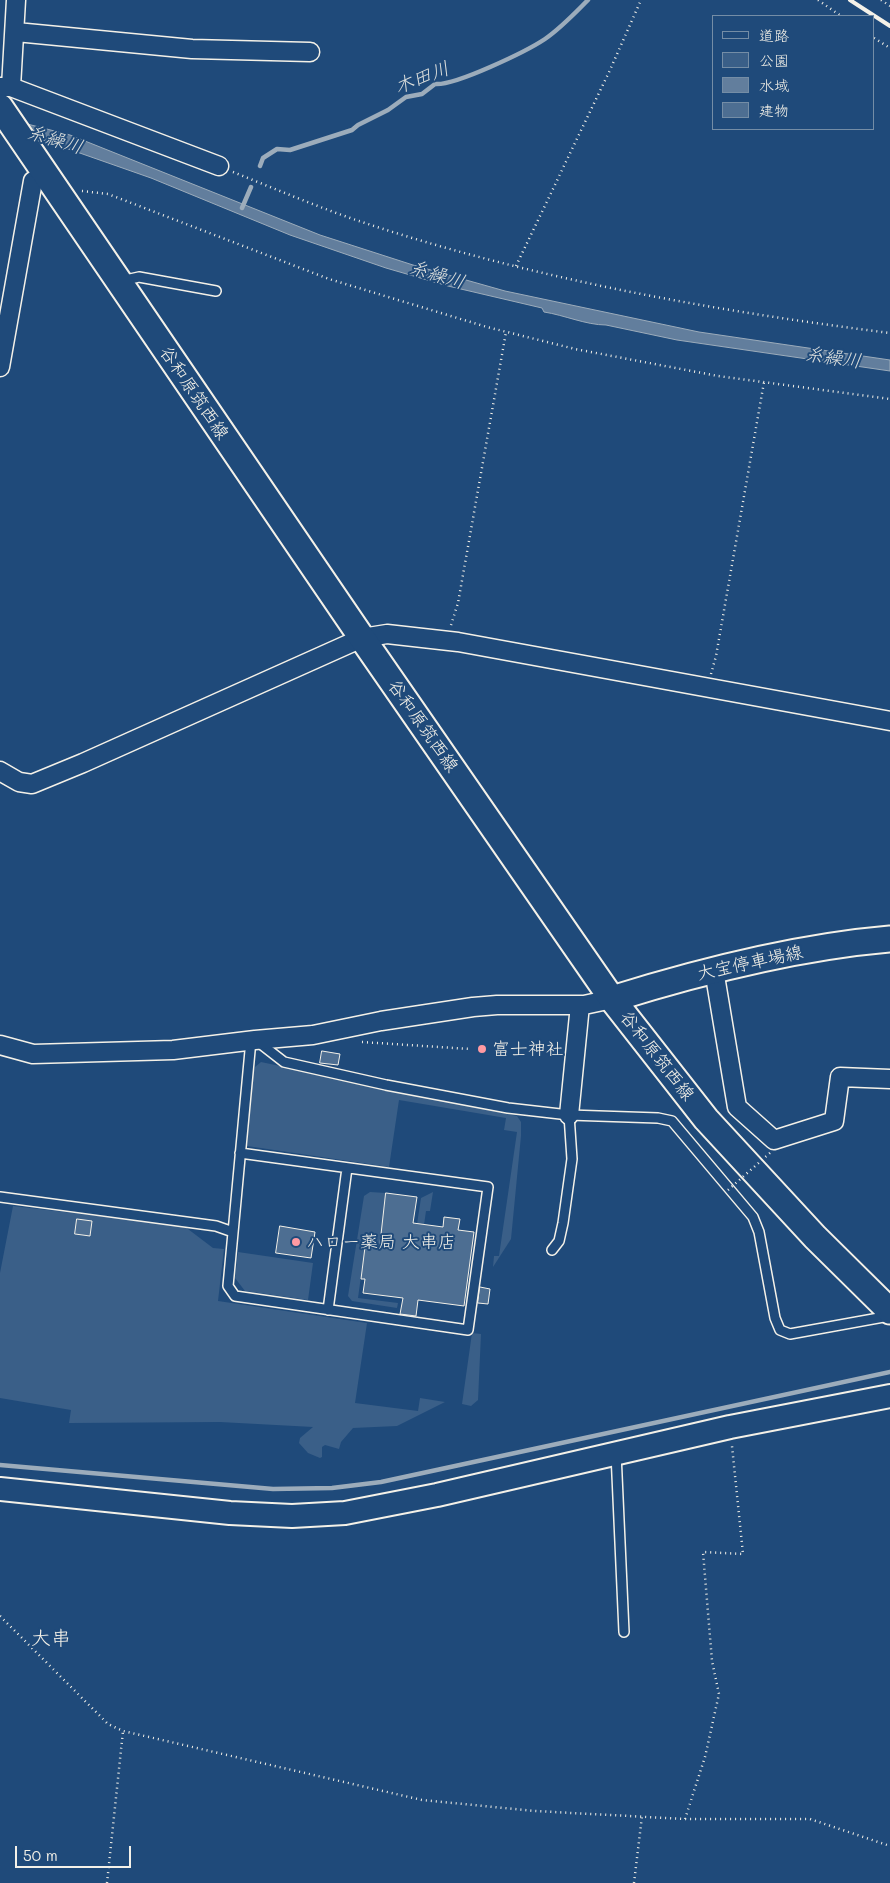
<!DOCTYPE html>
<html>
<head>
<meta charset="utf-8">
<style>
  body { margin:0 }
  #map { position:relative; width:890px; height:1883px; overflow:hidden; background:#1f4a7a; font-family:Mali,"Klee One",sans-serif }
  canvas { display:block }
  .legend { position:absolute; left:712px; top:15px; width:162px; height:115px; box-sizing:border-box; background:#1f4a7a; border:1px solid #748da6; margin:0; padding:6px 9px; list-style:none; font-size:15px; color:#f4f1e8 }
  .legend li { display:flex; align-items:center; gap:10px; height:25px }
  .legend b { width:25px; border:1px solid #748da6 }
  .scale { position:absolute; left:15px; top:1846px; width:116px; height:22px; box-sizing:border-box; border:2px solid #f4f1e8; border-top:0; padding-left:6px; font-size:15px; line-height:18px; white-space:nowrap; color:#f4f1e8; -webkit-text-stroke:4px #1f4a7a; paint-order:stroke }
</style>
</head>
<body>
<div id="map">
<canvas width="890" height="1883"></canvas>
<ul class="legend">
<li><b style="height:6px;background:#1f4a7a"></b>道路</li>
<li><b style="height:14px;background:#3a5f88"></b>公園</li>
<li><b style="height:14px;background:#627e9d"></b>水域</li>
<li><b style="height:14px;background:#4d6e92"></b>建物</li>
</ul>
<div class="scale">50 m</div>
</div>
<script>
const ctx = document.querySelector('canvas').getContext('2d');
ctx.lineJoin = 'round';
function fillPath(path, color) { ctx.fillStyle = color; ctx.fill(path, 'evenodd'); }
function strokePath(path, color, width, dash) { ctx.strokeStyle = color; ctx.lineWidth = width; ctx.lineCap = dash ? 'butt' : 'round'; ctx.setLineDash(dash || []); ctx.stroke(path); }
function label(font, color, halo, rows, align = 'center') {
  ctx.font = font + ' Mali,"Klee One",sans-serif'; ctx.lineWidth = 4; ctx.setLineDash([]); ctx.textBaseline = 'middle'; ctx.strokeStyle = halo; ctx.fillStyle = color; for (const [text, x, y, turn = 0] of rows) {
    ctx.save(); ctx.translate(x, y); ctx.rotate((+turn || 0) * Math.PI / 180); ctx.textAlign = isNaN(turn) ? turn : align; if (halo) ctx.strokeText(text, 0, 0); ctx.fillText(text, 0, 0); ctx.restore();
  }
}
fillPath(new Path2D(`
  M 261,1062 L 517,1116 L 521,1122 L 521,1136 L 511,1239 L 493,1267 L 494,1256 L 499,1256 L 517,1132 L 504,1130 L 506,1118 L 399,1100 L 389,1167 L 247,1146 L 253,1074 L 255,1067 Z
  M 370,1192 L 386,1193 L 379,1249 L 365,1247 L 358,1298 L 398,1303 L 397,1308 L 352,1301 L 348,1296 L 364,1196 Z
  M 433,1192 L 430,1211 L 426,1211 L 424,1225 L 417,1224 L 421,1198 Z
  M 13,1206 L 184,1226 L 213,1248 L 224,1249 L 218,1301 L 367,1323 L 355,1403 L 418,1411 L 420,1398 L 445,1402 L 397,1426 L 353,1428 L 341,1442 L 339,1449 L 325,1445 L 322,1447 L 322,1457 L 320,1458 L 308,1453 L 299,1443 L 300,1438 L 313,1427 L 220,1422 L 69,1423 L 71,1410 L 0,1398 L 0,1273 Z
  M 238,1252 L 313,1263 L 308,1300 L 245,1291 L 235,1278 Z
  M 472,1333 L 481,1334 L 478,1400 L 471,1406 L 462,1404 Z`), '#3a5f88');
const water = new Path2D(`
  M 0,117 L 70,135 L 320,235 L 413,265 L 505,291 L 699,332 L 890,360 L 890,371 L 677,340 L 606,325 C 586,325 564,315 544,312 L 542,308 L 448,286 L 386,268 L 290,235 L 151,178 L 37,138 L 0,132 Z`);
fillPath(water, '#627e9d');
strokePath(water, '#9cacbb', 1);
strokePath(new Path2D(`
  M 260,166 L 263,158 L 277,149 L 290,150 L 352,130 L 358,125 L 388,110 L 406,97 L 422,94 L 435,84 C 455,86 527,51 545,39 C 561,28 574,14 588,0
  M 242,208 L 251,187
  M 0,1465 L 273,1489 L 332,1488 L 381,1482 L 890,1372`), '#9cacbb', 4.5);
const building = new Path2D(`
  M 322,1051 L 340,1054 L 338,1065 L 320,1063 Z
  M 386,1193 L 417,1197 L 413,1223 L 443,1227 L 444,1217 L 460,1219 L 458,1230 L 474,1232 L 464,1306 L 418,1300 L 416,1316 L 400,1314 L 403,1298 L 363,1293 L 365,1279 L 361,1279 L 365,1247 L 379,1249 Z
  M 77,1219 L 92,1221 L 90,1236 L 75,1234 Z
  M 280,1226 L 315,1232 L 311,1258 L 276,1253 Z
  M 480,1287 L 490,1289 L 488,1304 L 478,1303 Z`);
fillPath(building, '#4d6e92');
strokePath(building, '#f4f1e8', 1);
const service = new Path2D(`
  M 121,281 L 139,277 L 216,291
  M 257,1041 L 284,1062 L 386,1085 L 508,1108 L 569,1115 L 658,1118 L 672,1121 L 753,1217 L 759,1232 L 775,1318 L 780,1330 L 790,1334 L 890,1316
  M 240,1153 L 488,1187 L 468,1330 L 235,1296 L 228,1286 L 251,1040
  M 0,1197 L 216,1226 L 233,1232
  M 552,1250 L 559,1241 L 563,1223 L 572,1159 L 569,1115
  M 328,1310 L 347,1168
  M 616,1453 L 624,1632`);
const minor = new Path2D(`
  M 16,32 L 192,49 L 310,52
  M 0,87 L 11,87 L 219,166
  M 11,87 L 16,0
  M 0,367 L 33,181 L 45,175
  M 0,771 L 19,782 L 32,784 L 83,763 L 362,638 L 387,634 L 458,642 L 890,721
  M 714,970 L 737,1107 L 774,1140 L 834,1121 L 840,1077 L 890,1079
  M 0,1045 L 33,1054 L 173,1050 L 255,1040 L 313,1035 L 381,1021 L 473,1007 L 497,1005 L 584,1005 L 612,999
  M 569,1115 L 580,1005`);
const tertiary = new Path2D(`
  M 0,1489 L 230,1513 L 292,1516 L 345,1513 L 437,1495 L 730,1427 L 890,1396`);
const secondary = new Path2D(`
  M 0,107 L 362,638 L 612,999 L 706,1119 L 815,1237 L 890,1311
  M 612,999 C 702,971 796,947 890,939`);
strokePath(service, '#f4f1e8', 12);
strokePath(minor, '#f4f1e8', 21);
strokePath(tertiary, '#f4f1e8', 26);
strokePath(secondary, '#f4f1e8', 29);
strokePath(new Path2D(`
  M 818,0 L 841,16
  M 881,0 L 890,6
  M 874,38 L 890,48
  M 233,172 C 273,188 313,205 353,219 C 527,278 708,310 890,333
  M 82,191 L 108,194 L 329,279 L 487,327 L 575,349 L 718,376 L 890,399
  M 516,266 L 610,70 L 641,0
  M 451,625 L 458,603 L 506,332
  M 711,674 L 716,656 L 764,382
  M 362,1042 L 470,1049
  M 0,1616 L 108,1724 L 123,1731 L 422,1800 L 535,1811 L 685,1819 L 810,1819 L 890,1846
  M 685,1819 L 705,1757 L 719,1694 L 712,1661 L 703,1552 L 743,1554 L 732,1446
  M 107,1883 L 123,1731
  M 634,1883 L 642,1816`), '#f4f1e8', 2.5, [1, 4]);
strokePath(service, '#1f4a7a', 9);
strokePath(minor, '#1f4a7a', 18);
strokePath(tertiary, '#1f4a7a', 22);
strokePath(secondary, '#1f4a7a', 25);
strokePath(new Path2D(`
  M 850,0 L 890,26`), '#f4f1e8', 4);
strokePath(new Path2D(`
  M 728,1190 L 771,1152`), '#f4f1e8', 2.5, [1, 4]);
for (const [x, y, r, color] of [
  [482,1049,5,"#ff9aa2"],
  [296,1242,5,"#ff9aa2"]
]) { const dot = new Path2D(); dot.arc(x, y, r, 0, 2 * Math.PI); ctx.fillStyle = color; ctx.fill(dot); strokePath(dot, '#1f4a7a', 2); }
label('18px', '#f4f1e8', '#1f4a7a', [
  ["谷和原筑西線",194,393,56],
  ["谷和原筑西線",423,726,55],
  ["大宝停車場線",750,963,-12],
  ["谷和原筑西線",657,1056,52]
]);
label('18px', '#f4f1e8', '#1f4a7a', [
  ["富士神社",492,1049],
  ["ハロー薬局 大串店",306,1242]
], 'left');
label('italic 19px', '#dee0dd', '#1f4a7a', [
  ["木田川",422,78,-21],
  ["糸繰川",55,140,17],
  ["糸繰川",437,275,17],
  ["糸繰川",833,358,8]
]);
label('20px', '#f4f1e8', '#1f4a7a', [
  ["大串",51,1639]
]);
</script>
</body>
</html>
